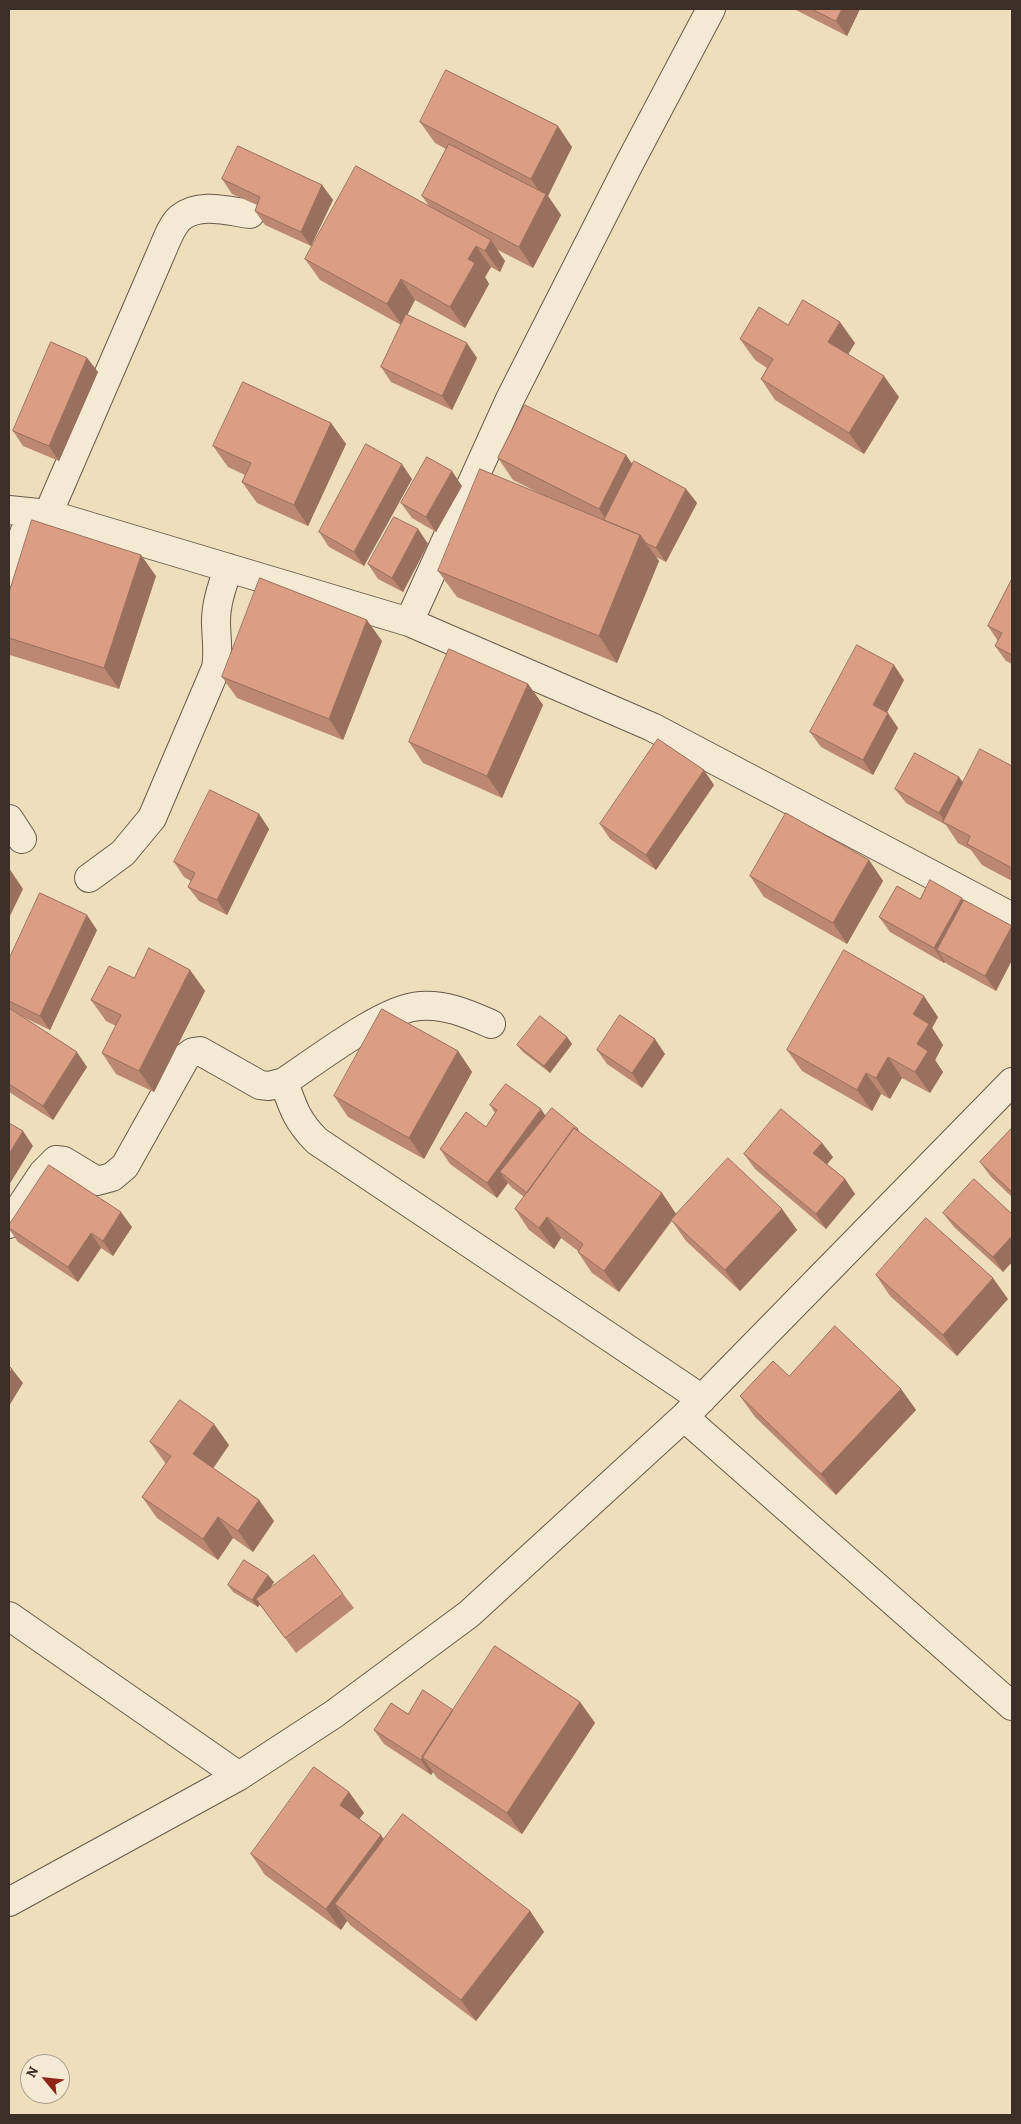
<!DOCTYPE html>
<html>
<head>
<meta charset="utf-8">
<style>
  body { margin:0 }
  #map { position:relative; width:1021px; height:2124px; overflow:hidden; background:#eedebc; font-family:Alegreya,serif }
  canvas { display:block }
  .frame { position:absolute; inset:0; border:10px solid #3b2f27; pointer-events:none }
  .north { position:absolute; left:20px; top:2054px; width:50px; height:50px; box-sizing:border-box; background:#f4ead3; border:1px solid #aa9f8e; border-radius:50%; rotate:298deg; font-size:14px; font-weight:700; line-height:20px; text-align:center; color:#3b2f27 }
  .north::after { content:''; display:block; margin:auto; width:18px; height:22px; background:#8f2418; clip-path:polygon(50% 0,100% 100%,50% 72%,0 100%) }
</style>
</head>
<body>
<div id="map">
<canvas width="1021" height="2124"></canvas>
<div class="frame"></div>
<div class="north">N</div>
</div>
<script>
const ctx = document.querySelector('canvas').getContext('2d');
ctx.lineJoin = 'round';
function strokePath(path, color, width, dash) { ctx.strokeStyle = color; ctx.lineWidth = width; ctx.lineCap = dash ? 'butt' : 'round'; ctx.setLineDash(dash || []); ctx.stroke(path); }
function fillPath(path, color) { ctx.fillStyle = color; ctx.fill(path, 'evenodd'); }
const minor = new Path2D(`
  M 9,510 L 48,514 L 409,622 L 652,727 L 1012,917
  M 48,514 L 161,253 C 166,242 171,226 180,218 C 199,202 228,211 250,214
  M 9,572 L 32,513
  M 409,622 L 510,399 L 628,166 L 711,9
  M 9,819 L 22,839
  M 89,878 L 123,853 L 152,818 L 216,668 C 219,652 216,637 216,621 C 216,603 222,585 229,568
  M 284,1082 C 316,1061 384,1008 420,1006 C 446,1004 468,1014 491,1024
  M 9,1224 L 43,1173 L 56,1160 L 64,1161 L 97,1181 L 112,1177 L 125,1166 L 186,1057 L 193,1052 L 200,1051 L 260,1085 L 269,1086 L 284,1082 C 293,1108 297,1121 317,1141 L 702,1399
  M 684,1417 L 1012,1706
  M 9,1616 L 239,1776
  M 9,1902 L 239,1776 L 334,1714 L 469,1614 L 684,1417 L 1012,1082`);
strokePath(minor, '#685b4c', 30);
strokePath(minor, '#f4ead3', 28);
fillPath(new Path2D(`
  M 794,9 L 860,9 L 847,36 Z
  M 420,122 L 572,147 L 548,196 L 561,215 L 533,268 L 496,249 L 505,261 L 500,272 L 491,267 L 485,277 L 489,284 L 465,328 L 415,300 L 407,315 L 477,358 L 452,410 L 391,382 L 381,367 L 401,325 L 320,280 L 305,259 L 429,206 L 422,196 L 446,149 L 435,143 Z
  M 222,179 L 322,185 L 333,200 L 311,246 L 265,225 L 255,211 L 257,205 L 232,194 Z
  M 788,325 L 855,343 L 848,354 L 899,397 L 864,454 L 775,400 L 761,379 L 767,368 L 755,360 L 740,339 Z
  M 87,358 L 98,372 L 59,461 L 23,446 L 13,431 Z
  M 331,423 L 346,444 L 308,526 L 257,503 L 242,482 L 245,475 L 228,467 L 213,446 Z
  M 626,455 L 632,464 L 686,489 L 697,503 L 666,562 L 656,557 L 659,561 L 617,663 L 457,597 L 438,571 L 549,498 L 513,480 L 498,458 Z
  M 412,479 L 364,566 L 329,547 L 319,532 Z
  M 462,486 L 436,532 L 412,518 L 401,503 Z
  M 418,529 L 428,544 L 403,592 L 378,579 L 368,564 Z
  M 156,576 L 119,689 L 10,655 L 9,652 L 9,593 Z
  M 1012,579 L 1012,664 L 1006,661 L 995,646 L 998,641 L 988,626 Z
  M 382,641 L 343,740 L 237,698 L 222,677 Z
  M 904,680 L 887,712 L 898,728 L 873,775 L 821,747 L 810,732 Z
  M 528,684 L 543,705 L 502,798 L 423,763 L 409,742 Z
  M 1012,766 L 1012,881 L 982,865 L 971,850 L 958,843 L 946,825 L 906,803 L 895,789 L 963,783 Z
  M 714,785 L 656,870 L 610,839 L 600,824 Z
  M 259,814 L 269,829 L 227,915 L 199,901 L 188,887 L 191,881 L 184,877 L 174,862 Z
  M 869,860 L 883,881 L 847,944 L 764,897 L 750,876 Z
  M 920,899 L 964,901 L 1012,926 L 1012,960 L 996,991 L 947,964 L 945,962 L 944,963 L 890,932 L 879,917 Z
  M 97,930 L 50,1030 L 23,1017 L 87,1067 L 53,1120 L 9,1092 L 9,959 Z
  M 190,970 L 205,991 L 154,1092 L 116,1074 L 102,1053 L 116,1026 L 106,1021 L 91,1000 L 134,978 Z
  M 938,1017 L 932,1028 L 943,1045 L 935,1060 L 943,1072 L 930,1093 L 902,1078 L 890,1099 L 881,1094 L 872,1111 L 802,1071 L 787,1050 Z
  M 567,1037 L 572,1044 L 550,1073 L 523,1052 L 517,1045 Z
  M 597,1050 L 665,1054 L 642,1088 L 607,1064 Z
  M 458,1051 L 472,1072 L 424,1159 L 348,1117 L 334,1096 Z
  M 490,1105 L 545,1116 L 578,1129 L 580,1133 L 662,1193 L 676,1214 L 782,1209 L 797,1230 L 740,1291 L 686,1241 L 672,1221 L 619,1292 L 592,1273 L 578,1252 L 578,1251 L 561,1238 L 554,1249 L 529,1230 L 515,1209 L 524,1197 L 511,1187 L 508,1183 L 497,1198 L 450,1164 L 440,1149 L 486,1127 L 495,1113 Z
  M 1012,1128 L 1012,1197 L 991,1177 L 980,1162 Z
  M 822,1143 L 833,1157 L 827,1164 L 845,1179 L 855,1194 L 826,1229 L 755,1169 L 744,1154 Z
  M 943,1213 L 1012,1214 L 1012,1262 L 1003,1272 L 954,1227 Z
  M 9,1225 L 132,1227 L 113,1256 L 101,1248 L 78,1282 L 18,1242 L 9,1229 Z
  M 876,1275 L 1008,1299 L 957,1356 L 890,1296 Z
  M 789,1376 L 901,1389 L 916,1410 L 836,1495 L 755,1417 L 740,1396 Z
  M 150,1442 L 229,1445 L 213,1468 L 259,1500 L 274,1521 L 253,1552 L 233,1538 L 218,1560 L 157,1518 L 142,1497 L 166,1464 Z
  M 274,1582 L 270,1588 L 343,1594 L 354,1608 L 296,1653 L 260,1604 L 258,1607 L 233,1592 L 228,1585 Z
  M 580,1702 L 595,1723 L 522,1834 L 437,1778 L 433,1772 L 431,1775 L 384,1744 L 374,1730 L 408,1714 Z
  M 349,1792 L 364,1813 L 359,1819 L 381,1835 L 384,1840 L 530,1911 L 544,1932 L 476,2021 L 350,1925 L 347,1921 L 341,1930 L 265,1875 L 251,1854 Z`), '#bc8872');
fillPath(new Path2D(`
  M 842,9 L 860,9 L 847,36 L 836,21 Z
  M 558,126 L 572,147 L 548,196 L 561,215 L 533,268 L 519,247 L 544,198 L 531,179 Z
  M 322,185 L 333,200 L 311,246 L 301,232 Z
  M 491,240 L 505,261 L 500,272 L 485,251 Z
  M 476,246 L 491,267 L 485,277 L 489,284 L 465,328 L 450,307 L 468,259 Z
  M 401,279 L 415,300 L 402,325 L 387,304 Z
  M 840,322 L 855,343 L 843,363 L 828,342 Z
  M 467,343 L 477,358 L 452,410 L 442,396 Z
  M 87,358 L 98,372 L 59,461 L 49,446 Z
  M 884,376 L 899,397 L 864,454 L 849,433 Z
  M 331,423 L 346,444 L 308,526 L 294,505 Z
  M 626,455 L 640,476 L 610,525 L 599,509 Z
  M 402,464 L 412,479 L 364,566 L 354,552 Z
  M 452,471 L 462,486 L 436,532 L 426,517 Z
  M 686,489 L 697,503 L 666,562 L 656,548 Z
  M 418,529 L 428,544 L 403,592 L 392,578 Z
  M 640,535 L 659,561 L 617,663 L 599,636 Z
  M 141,555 L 156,576 L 119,689 L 104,668 Z
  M 367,620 L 382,641 L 343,740 L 329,719 Z
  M 894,665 L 904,680 L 883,720 L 873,705 Z
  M 528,684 L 543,705 L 502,798 L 487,776 Z
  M 888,713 L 898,728 L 873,775 L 863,760 Z
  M 704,770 L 714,785 L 656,870 L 646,855 Z
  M 959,777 L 970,792 L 947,824 L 939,813 Z
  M 259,814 L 269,829 L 227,915 L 217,900 Z
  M 869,860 L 883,881 L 847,944 L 833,923 Z
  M 9,868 L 23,889 L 9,918 Z
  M 962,898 L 973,913 L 937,950 L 945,962 L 944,963 L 934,948 Z
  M 87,915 L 97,930 L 50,1030 L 40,1016 Z
  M 1012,926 L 1012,960 L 996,991 L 985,976 Z
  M 190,970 L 205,991 L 154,1092 L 139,1071 Z
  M 924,996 L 938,1017 L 932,1028 L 943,1045 L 935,1060 L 943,1072 L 930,1093 L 915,1072 L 917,1044 L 913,1014 Z
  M 567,1037 L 572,1044 L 550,1073 L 544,1066 Z
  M 655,1039 L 665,1054 L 642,1088 L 632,1073 Z
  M 458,1051 L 472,1072 L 424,1159 L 409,1138 Z
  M 77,1052 L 87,1067 L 53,1120 L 43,1106 Z
  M 888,1057 L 902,1078 L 890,1099 L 876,1078 Z
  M 866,1073 L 881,1094 L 872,1111 L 857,1090 Z
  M 541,1109 L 551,1124 L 500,1172 L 508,1183 L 497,1198 L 487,1183 Z
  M 23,1131 L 33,1146 L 9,1185 L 9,1154 Z
  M 822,1143 L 833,1157 L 824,1168 L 813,1153 Z
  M 845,1179 L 855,1194 L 826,1229 L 816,1214 Z
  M 662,1193 L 676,1214 L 619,1292 L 604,1271 Z
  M 782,1209 L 797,1230 L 740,1291 L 725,1270 Z
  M 121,1212 L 132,1227 L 113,1256 L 103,1241 Z
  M 547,1217 L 561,1238 L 554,1249 L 539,1228 Z
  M 91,1233 L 101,1248 L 78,1282 L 68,1267 Z
  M 1012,1236 L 1012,1262 L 1003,1272 L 993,1257 Z
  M 993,1278 L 1008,1299 L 957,1356 L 943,1335 Z
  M 12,1369 L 23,1383 L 9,1406 L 9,1374 Z
  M 901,1389 L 916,1410 L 836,1495 L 821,1474 Z
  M 214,1424 L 229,1445 L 208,1476 L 193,1454 Z
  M 259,1500 L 274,1521 L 253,1552 L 238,1531 Z
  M 218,1517 L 233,1538 L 218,1560 L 203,1539 Z
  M 268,1575 L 274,1582 L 258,1607 L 252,1600 Z
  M 580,1702 L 595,1723 L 522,1834 L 507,1813 Z
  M 422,1757 L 433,1772 L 431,1775 L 421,1760 Z
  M 349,1792 L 364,1813 L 354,1826 L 340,1805 Z
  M 381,1835 L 395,1856 L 335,1904 L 347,1921 L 341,1930 L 326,1909 Z
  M 530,1911 L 544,1932 L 476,2021 L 461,2000 Z`), '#996f5d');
const building = new Path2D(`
  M 812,9 L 842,9 L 836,21 Z
  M 446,70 L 558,126 L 531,179 L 420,122 Z
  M 449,144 L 546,194 L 519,247 L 422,196 Z
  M 238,146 L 322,185 L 301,232 L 255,211 L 260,197 L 222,179 Z
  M 356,166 L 491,240 L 485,251 L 476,246 L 468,259 L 475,263 L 450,307 L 401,279 L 387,304 L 305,259 Z
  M 803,300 L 840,322 L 828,342 L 884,376 L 849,433 L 761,379 L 773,359 L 740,339 L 759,307 L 788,325 Z
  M 406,314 L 467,343 L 442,396 L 381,367 Z
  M 51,342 L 87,358 L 49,446 L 13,431 Z
  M 243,382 L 331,423 L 294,505 L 242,482 L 251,463 L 213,446 Z
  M 525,405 L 626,455 L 599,509 L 498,458 Z
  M 366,444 L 402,464 L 354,552 L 319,532 Z
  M 427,457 L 452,471 L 426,517 L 401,503 Z
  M 634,461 L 686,489 L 656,548 L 646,543 L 640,535 L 604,520 Z
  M 480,469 L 640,535 L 599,636 L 438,571 Z
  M 394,517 L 418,529 L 392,578 L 368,564 Z
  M 32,520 L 141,555 L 104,668 L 9,638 L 9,593 Z
  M 260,578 L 367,620 L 329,719 L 222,677 Z
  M 1012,579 L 1012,655 L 995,646 L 1002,633 L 988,626 Z
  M 857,645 L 894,665 L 873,705 L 888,713 L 863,760 L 810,732 Z
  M 449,649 L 528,684 L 487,776 L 409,742 Z
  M 658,739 L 704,770 L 646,855 L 600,824 Z
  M 980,749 L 1012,766 L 1012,868 L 967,844 L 970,836 L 943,822 Z
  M 915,753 L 959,777 L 939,813 L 895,789 Z
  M 210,790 L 259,814 L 217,900 L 188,887 L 195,873 L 174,862 Z
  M 786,813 L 869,860 L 833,923 L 750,876 Z
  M 930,880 L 962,898 L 934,948 L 879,917 L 897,886 L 920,899 Z
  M 40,893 L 87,915 L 40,1016 L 9,1001 L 9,959 Z
  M 964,900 L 1012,926 L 985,976 L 937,950 Z
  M 149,948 L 190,970 L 139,1071 L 102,1053 L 121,1015 L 91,1000 L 109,966 L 134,978 Z
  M 844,950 L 924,996 L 913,1014 L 929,1024 L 917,1044 L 928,1051 L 915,1072 L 888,1057 L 876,1078 L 866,1073 L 857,1090 L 787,1050 Z
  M 9,1008 L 77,1052 L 43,1106 L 9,1084 Z
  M 382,1009 L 458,1051 L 409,1138 L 334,1096 Z
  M 620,1015 L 655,1039 L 632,1073 L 597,1050 Z
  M 540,1016 L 567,1037 L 544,1066 L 517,1045 Z
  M 506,1084 L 541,1109 L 487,1183 L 440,1149 L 466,1112 L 486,1127 L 497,1110 L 490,1105 Z
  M 552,1108 L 578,1129 L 577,1130 L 574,1128 L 527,1193 L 500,1172 Z
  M 781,1109 L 822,1143 L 813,1153 L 845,1179 L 816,1214 L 744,1154 Z
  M 9,1123 L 23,1131 L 9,1154 Z
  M 574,1128 L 662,1193 L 604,1271 L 578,1252 L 583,1244 L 547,1217 L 539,1228 L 515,1209 Z
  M 1012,1128 L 1012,1192 L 980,1162 Z
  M 728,1158 L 782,1209 L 725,1270 L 671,1220 Z
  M 49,1165 L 121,1212 L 103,1241 L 91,1233 L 68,1267 L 9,1228 L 9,1225 Z
  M 974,1179 L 1012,1214 L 1012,1236 L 993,1257 L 943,1213 Z
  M 926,1218 L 993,1278 L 943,1335 L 876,1275 Z
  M 835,1326 L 901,1389 L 821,1474 L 740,1396 L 773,1361 L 789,1376 Z
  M 9,1366 L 12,1369 L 9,1374 Z
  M 180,1400 L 214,1424 L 193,1454 L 259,1500 L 238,1531 L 218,1517 L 203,1539 L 142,1497 L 171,1456 L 150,1442 Z
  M 314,1555 L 343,1594 L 285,1638 L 256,1599 Z
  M 244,1560 L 268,1575 L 252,1600 L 228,1585 Z
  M 495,1646 L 580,1702 L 507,1813 L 422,1757 Z
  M 423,1690 L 453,1710 L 421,1760 L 374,1730 L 391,1703 L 408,1714 Z
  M 314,1767 L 349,1792 L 340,1805 L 381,1835 L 326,1909 L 251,1854 Z
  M 403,1814 L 530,1911 L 461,2000 L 335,1904 Z`);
fillPath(building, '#db9e85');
strokePath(building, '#996f5d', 1);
</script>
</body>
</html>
